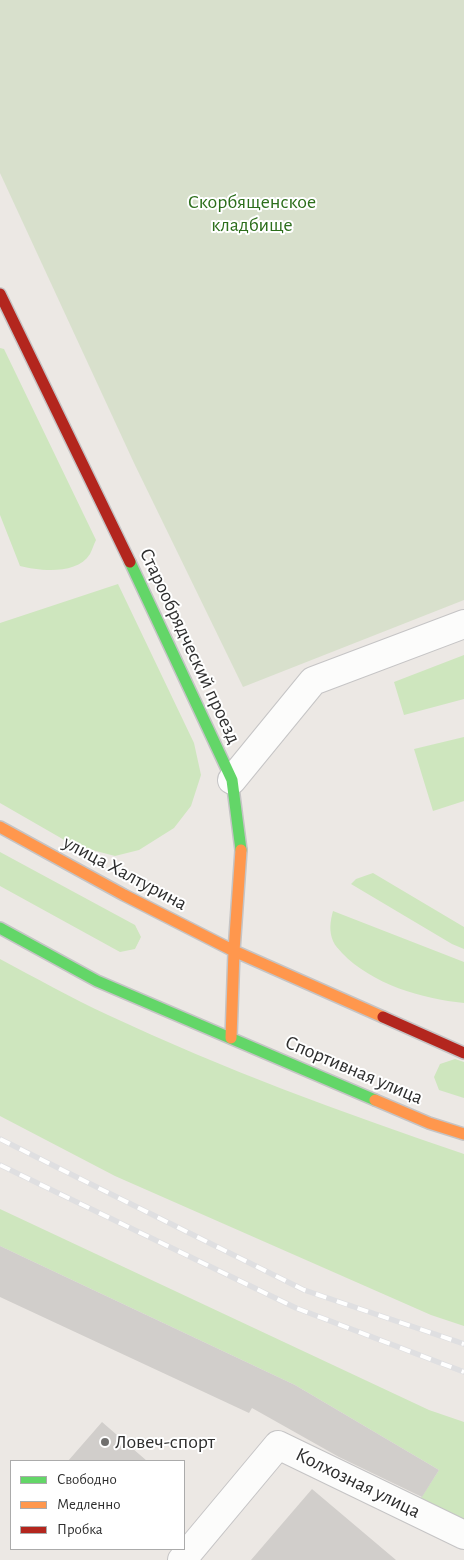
<!DOCTYPE html>
<html>
<head>
<meta charset="utf-8">
<style>
  body { margin:0 }
  #map { position:relative; width:464px; height:1560px; overflow:hidden; background:#ece8e4; font-family:"Alegreya Sans",sans-serif }
  canvas { display:block }
  .legend { position:absolute; left:10px; top:1460px; width:175px; height:90px; box-sizing:border-box; background:#fff; border:1px solid #ababab; margin:0; padding:6px 9px; list-style:none; font-size:15px; color:#2e2e2e }
  .legend li { display:flex; align-items:center; gap:10px; height:25px }
  .legend b { width:25px; border:1px solid #ababab }
</style>
</head>
<body>
<div id="map">
<canvas width="464" height="1560"></canvas>
<ul class="legend">
<li><b style="height:6px;background:#63d668"></b>Свободно</li>
<li><b style="height:6px;background:#ff974d"></b>Медленно</li>
<li><b style="height:6px;background:#b3261e"></b>Пробка</li>
</ul>
</div>
<script>
const ctx = document.querySelector('canvas').getContext('2d');
ctx.lineJoin = 'round';
function fillPath(path, color) { ctx.fillStyle = color; ctx.fill(path, 'evenodd'); }
function strokePath(path, color, width, dash) { ctx.strokeStyle = color; ctx.lineWidth = width; ctx.lineCap = dash ? 'butt' : 'round'; ctx.setLineDash(dash || []); ctx.stroke(path); }
function label(font, color, halo, rows, align = 'center') {
  ctx.font = font + ' "Alegreya Sans",sans-serif'; ctx.lineWidth = 4; ctx.setLineDash([]); ctx.textBaseline = 'middle'; ctx.strokeStyle = halo; ctx.fillStyle = color; for (const [text, x, y, turn = 0] of rows) {
    ctx.save(); ctx.translate(x, y); ctx.rotate((+turn || 0) * Math.PI / 180); ctx.textAlign = isNaN(turn) ? turn : align; if (halo) ctx.strokeText(text, 0, 0); ctx.fillText(text, 0, 0); ctx.restore();
  }
}
fillPath(new Path2D(`
  M 0,348 L 4,349 L 96,540 C 94,544 92,550 90,554 C 77,575 40,571 20,566 L 0,515 Z
  M 118,584 L 194,743 L 201,775 L 191,806 L 174,828 L 139,850 L 115,856 L 73,845 L 0,803 L 0,623 Z
  M 464,655 L 464,699 L 404,715 L 394,682 Z
  M 464,737 L 464,801 L 433,811 L 414,749 Z
  M 0,852 L 135,925 L 141,937 L 135,949 L 120,952 L 0,886 Z
  M 373,873 L 464,927 L 464,949 L 452,944 L 351,884 L 356,879 Z
  M 333,911 L 464,962 L 464,1003 C 422,999 372,984 342,953 C 339,949 335,946 333,941 C 329,931 330,922 333,911 Z
  M 0,959 C 36,978 71,998 108,1015 C 223,1069 343,1113 464,1154 L 464,1326 L 431,1315 L 115,1176 L 0,1116 Z
  M 455,1059 L 464,1062 L 464,1098 L 439,1090 L 434,1077 L 440,1064 Z
  M 0,1209 L 429,1410 L 464,1422 L 464,1532 L 417,1504 L 439,1470 L 295,1385 L 0,1246 Z`), '#cee6be');
fillPath(new Path2D(`
  M 0,0 L 464,0 L 464,600 L 243,687 L 134,463 L 0,173 Z`), '#d8e0cc');
fillPath(new Path2D(`
  M 0,1246 L 295,1385 L 439,1470 L 422,1497 L 339,1457 L 252,1408 L 249,1413 L 0,1297 Z
  M 102,1422 L 147,1461 L 68,1461 Z
  M 312,1489 L 396,1560 L 251,1560 Z`), '#d1cecb');
const street = new Path2D(`
  M 232,780 L 313,681 L 464,624
  M 182,1560 L 278,1445 L 464,1535`);
const fast = new Path2D(`
  M 130,562 L 232,780 L 241,850
  M 0,928 L 97,981 L 375,1100`);
const slow = new Path2D(`
  M 0,827 L 124,895 L 234,951 L 383,1017
  M 231,1038 L 234,951 L 241,850
  M 375,1100 L 429,1123 L 464,1134`);
const jam = new Path2D(`
  M 0,294 L 130,562
  M 383,1017 L 464,1053`);
strokePath(street, '#c5c4c5', 30);
strokePath(fast, '#c5c4c5', 14);
strokePath(slow, '#c5c4c5', 14);
strokePath(jam, '#c5c4c5', 14);
strokePath(street, '#fcfcfb', 28);
strokePath(fast, '#63d668', 11);
strokePath(slow, '#ff974d', 11);
strokePath(jam, '#b3261e', 11);
const rail = new Path2D(`
  M 0,1139 L 304,1290 L 464,1344
  M 0,1165 L 296,1308 L 464,1372`);
strokePath(rail, '#dfdfe1', 5.5);
strokePath(rail, '#fff', 4, [11]);
for (const [x, y, r, color] of [
  [105,1442,5,"#706f6e"]
]) { const dot = new Path2D(); dot.arc(x, y, r, 0, 2 * Math.PI); ctx.fillStyle = color; ctx.fill(dot); strokePath(dot, '#fff', 2); }
label('20px', '#2c6e1b', '#fff', [
  ["Скорбященское",252,202],
  ["кладбище",252,225]
]);
label('20px', '#2e2e2e', '#fff', [
  ["Старообрядческий проезд",190,646,65],
  ["улица Халтурина",125,873,28],
  ["Спортивная улица",354,1070,23],
  ["Колхозная улица",358,1483,26]
]);
label('20px', '#2e2e2e', '#fff', [
  ["Ловеч-спорт",115,1442]
], 'left');
</script>
</body>
</html>
